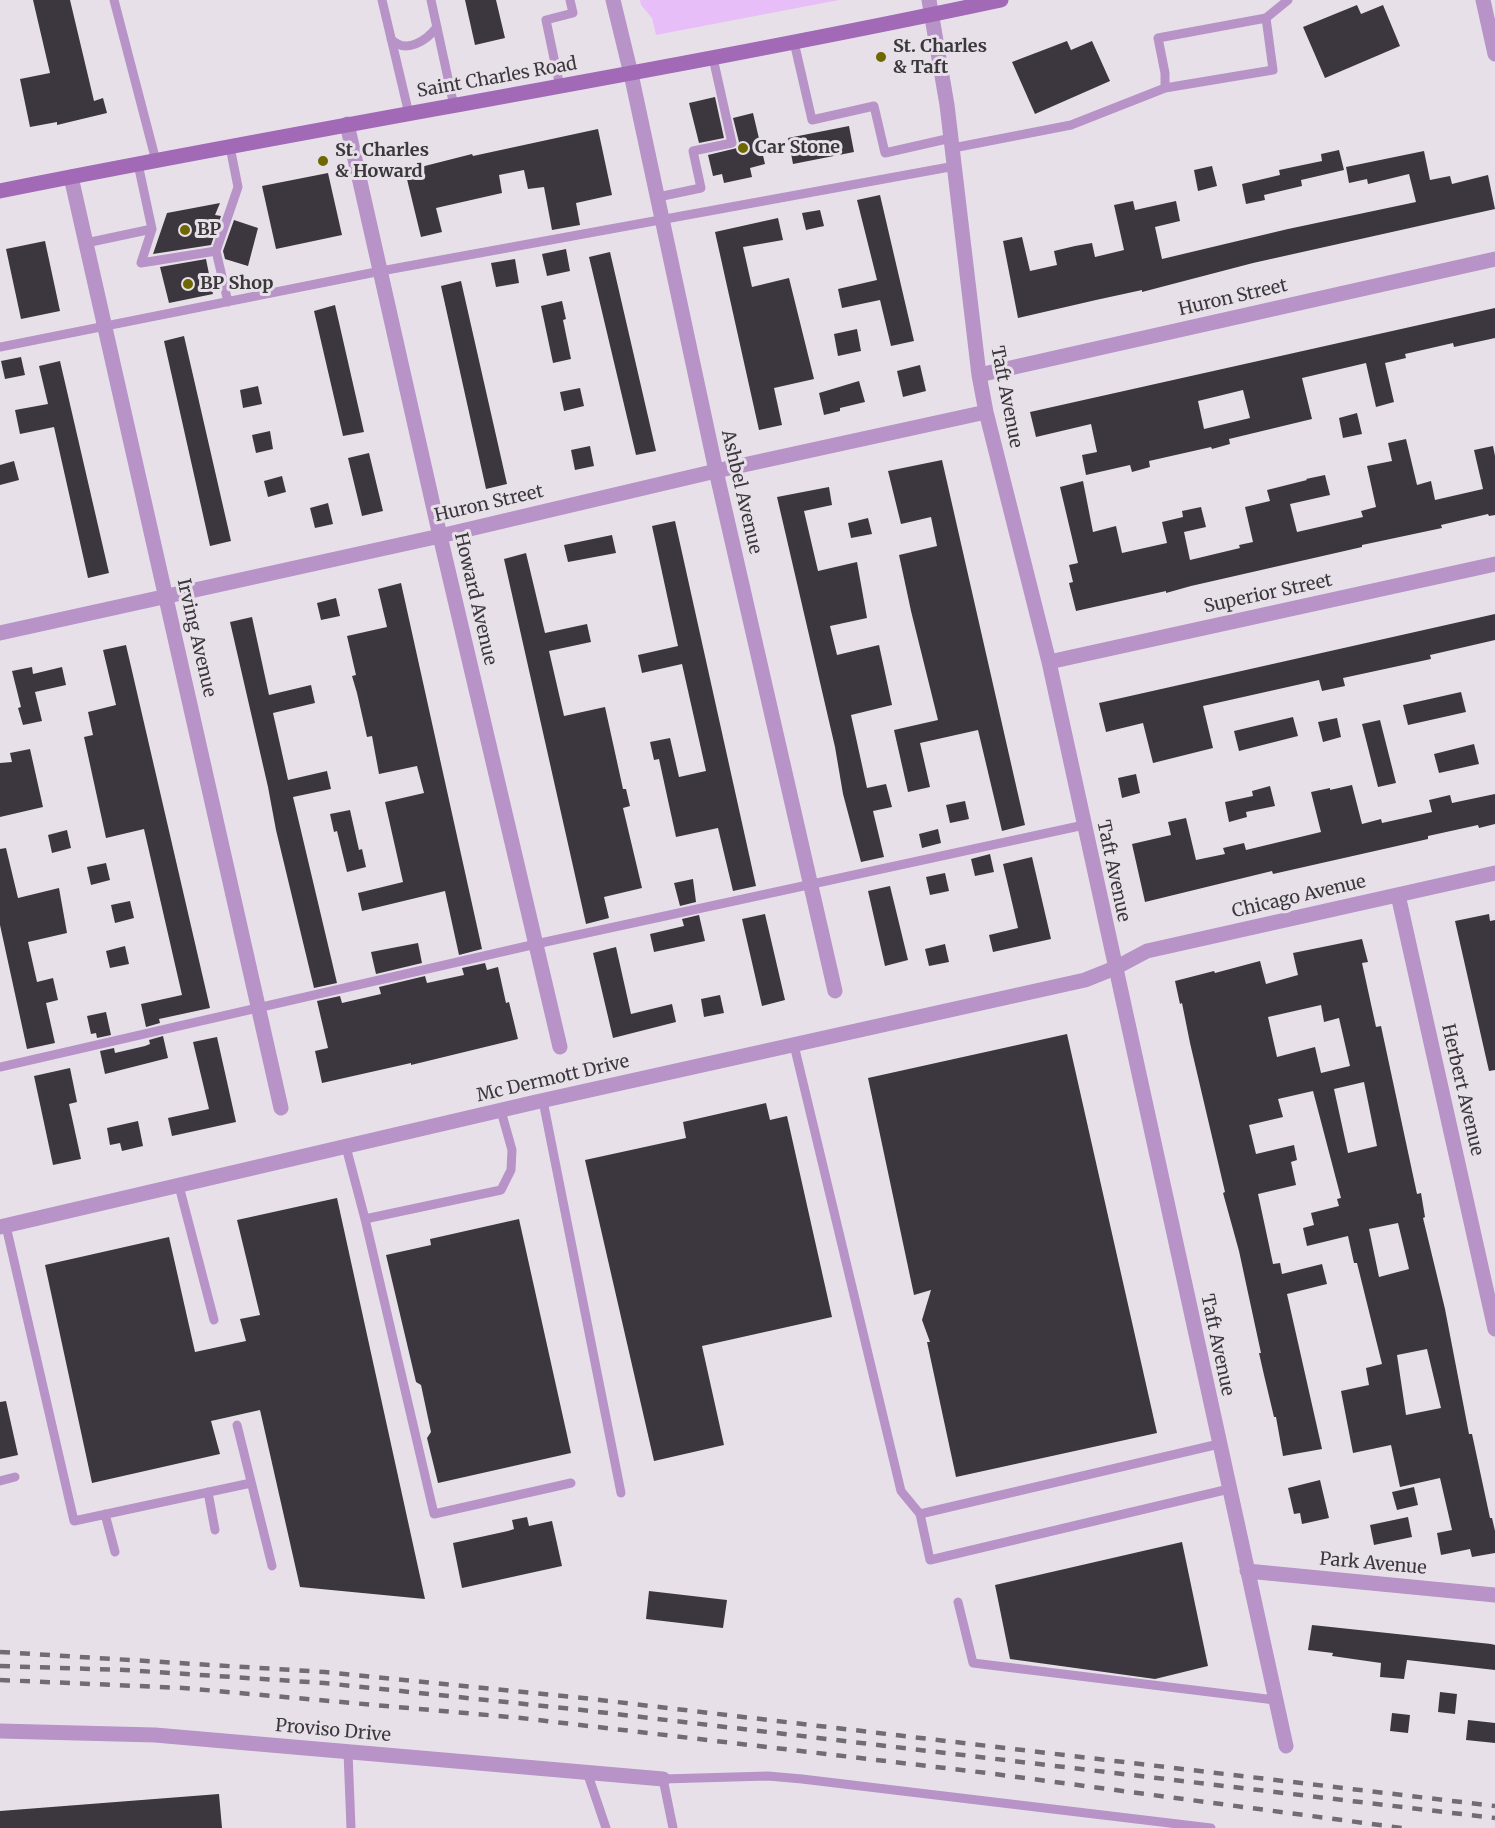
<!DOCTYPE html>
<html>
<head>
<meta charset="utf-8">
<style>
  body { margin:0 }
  canvas { display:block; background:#e7e0e9 }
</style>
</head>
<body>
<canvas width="1495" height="1828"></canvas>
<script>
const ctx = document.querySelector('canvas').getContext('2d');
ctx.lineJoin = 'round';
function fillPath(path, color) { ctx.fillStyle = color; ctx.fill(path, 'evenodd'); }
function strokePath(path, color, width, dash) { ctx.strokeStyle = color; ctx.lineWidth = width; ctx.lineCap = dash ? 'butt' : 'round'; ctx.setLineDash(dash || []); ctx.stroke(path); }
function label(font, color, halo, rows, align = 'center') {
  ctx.font = font + ' Merriweather,serif'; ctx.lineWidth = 6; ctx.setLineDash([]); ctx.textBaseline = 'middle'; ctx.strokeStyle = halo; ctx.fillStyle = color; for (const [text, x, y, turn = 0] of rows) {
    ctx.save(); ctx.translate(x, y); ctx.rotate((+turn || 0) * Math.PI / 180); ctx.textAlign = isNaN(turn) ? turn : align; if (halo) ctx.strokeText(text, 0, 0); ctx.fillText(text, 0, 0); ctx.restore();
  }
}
fillPath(new Path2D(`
  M 640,0 L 839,0 L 656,35 L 652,18 L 641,5 Z`), '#e8bef8');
fillPath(new Path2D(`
  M 33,0 L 70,0 L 94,101 L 103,98 L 107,113 L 57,125 L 57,122 L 30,127 L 20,79 L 50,73 Z
  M 465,0 L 496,0 L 505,38 L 475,45 Z
  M 1357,5 L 1361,14 L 1383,5 L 1400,46 L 1325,78 L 1303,27 Z
  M 1067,41 L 1071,50 L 1092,41 L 1110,81 L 1035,114 L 1012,62 Z
  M 715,97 L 724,138 L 699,143 L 689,103 Z
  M 753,113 L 765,164 L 750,168 L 752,177 L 724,183 L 722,174 L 713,176 L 708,155 L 737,148 L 739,142 L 733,118 Z
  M 849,126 L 854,152 L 793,164 L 788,138 Z
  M 598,129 L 612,195 L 576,203 L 580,225 L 552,230 L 544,187 L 528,189 L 524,170 L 499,175 L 502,193 L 436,208 L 442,232 L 421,237 L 405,171 L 472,154 L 473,156 Z
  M 1339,150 L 1344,170 L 1301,180 L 1302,186 L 1264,195 L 1265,200 L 1246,204 L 1242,184 L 1280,175 L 1279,170 L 1322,161 L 1321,154 Z
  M 1424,151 L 1430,180 L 1450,176 L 1452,184 L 1488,175 L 1495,209 L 1253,263 L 1142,292 L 1142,290 L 1096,300 L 1018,318 L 1003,241 L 1022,237 L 1030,271 L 1057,265 L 1054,251 L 1075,246 L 1092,243 L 1095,257 L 1124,250 L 1114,205 L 1133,201 L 1135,210 L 1176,201 L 1180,221 L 1155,227 L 1162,259 L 1288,229 L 1416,202 L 1409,174 L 1368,184 L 1367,179 L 1349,183 L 1346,167 Z
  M 1212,166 L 1217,186 L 1198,191 L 1194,170 Z
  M 328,173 L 342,235 L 276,249 L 262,186 Z
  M 880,195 L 914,341 L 891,346 L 880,300 L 842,308 L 838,289 L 877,280 L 857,200 Z
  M 220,203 L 215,215 L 221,216 L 211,245 L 153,254 L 167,213 Z
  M 820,210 L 824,226 L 806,230 L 802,213 Z
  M 778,218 L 783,240 L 743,247 L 752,287 L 789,278 L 814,379 L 774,388 L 782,425 L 759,430 L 715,232 Z
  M 234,220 L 258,228 L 248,266 L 225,259 L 223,251 Z
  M 45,241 L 60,311 L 21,319 L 6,249 Z
  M 566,249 L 570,271 L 547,276 L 542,254 Z
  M 610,252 L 656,451 L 636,455 L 589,257 Z
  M 206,259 L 213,294 L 169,303 L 160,267 Z
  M 515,259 L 519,283 L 496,287 L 491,263 Z
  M 461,281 L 507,484 L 486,489 L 441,286 Z
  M 562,301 L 566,319 L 563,320 L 571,359 L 553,363 L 541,306 Z
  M 335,305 L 364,432 L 343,436 L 314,311 Z
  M 1495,308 L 1495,338 L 1454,347 L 1453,343 L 1405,354 L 1406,358 L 1385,363 L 1394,402 L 1376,407 L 1366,363 L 1302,378 L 1312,419 L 1229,439 L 1230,444 L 1212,449 L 1211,447 L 1149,461 L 1150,467 L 1132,472 L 1130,465 L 1086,475 L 1082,455 L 1097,452 L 1091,424 L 1036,437 L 1030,412 ZM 1243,390 L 1250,418 L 1204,429 L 1198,401 Z
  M 857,329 L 861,351 L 838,356 L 834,334 Z
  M 184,336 L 231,541 L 210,546 L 164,341 Z
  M 21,357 L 25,375 L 5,379 L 1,361 Z
  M 60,361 L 109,573 L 88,578 L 54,427 L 20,434 L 15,410 L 48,404 L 39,366 Z
  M 920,365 L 926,391 L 903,397 L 897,371 Z
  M 859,381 L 865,402 L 840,408 L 840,411 L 824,415 L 819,393 Z
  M 258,386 L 262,404 L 243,408 L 240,390 Z
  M 580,388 L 584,406 L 564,411 L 560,392 Z
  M 1357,413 L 1362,434 L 1343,438 L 1339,418 Z
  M 270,431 L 273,449 L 256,453 L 252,435 Z
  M 1406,439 L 1417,485 L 1431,481 L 1435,500 L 1483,489 L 1474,450 L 1493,446 L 1495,456 L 1495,515 L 1489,516 L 1488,514 L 1441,525 L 1442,528 L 1362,545 L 1362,547 L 1191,586 L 1166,593 L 1166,591 L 1076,611 L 1069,583 L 1073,582 L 1069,565 L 1078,563 L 1060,487 L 1083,481 L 1093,532 L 1116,526 L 1122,553 L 1167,543 L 1162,522 L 1183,517 L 1182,511 L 1201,507 L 1206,527 L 1184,532 L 1190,560 L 1240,548 L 1239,545 L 1253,542 L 1245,507 L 1270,501 L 1267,490 L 1307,480 L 1306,479 L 1325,475 L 1330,495 L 1290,504 L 1297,532 L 1363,517 L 1361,511 L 1376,507 L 1367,466 L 1392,461 L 1388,443 Z
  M 590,446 L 594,466 L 575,470 L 571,450 Z
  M 369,453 L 383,511 L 362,516 L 348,458 Z
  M 942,460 L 1025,825 L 1002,831 L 978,730 L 920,743 L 930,787 L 908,792 L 894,730 L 938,720 L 911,611 L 899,555 L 937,546 L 931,517 L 901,524 L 888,471 Z
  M 14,461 L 19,480 L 0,485 L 0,465 Z
  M 282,476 L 286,492 L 268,497 L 264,481 Z
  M 829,487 L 832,505 L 804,511 L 818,571 L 857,562 L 867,618 L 830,626 L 837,655 L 879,645 L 892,705 L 851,715 L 867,788 L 886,784 L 892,807 L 873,811 L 884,857 L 861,862 L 843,794 L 835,747 L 777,497 Z
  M 328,503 L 333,524 L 315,528 L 310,508 Z
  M 868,518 L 872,534 L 851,538 L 848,523 Z
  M 675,521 L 756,886 L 733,891 L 718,828 L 676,837 L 659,759 L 654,760 L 650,742 L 670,738 L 679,777 L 706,771 L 682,664 L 642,673 L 638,655 L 678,646 L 652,526 Z
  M 612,535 L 616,553 L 568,562 L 564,545 Z
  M 526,553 L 545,633 L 587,624 L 591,642 L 549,651 L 564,716 L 605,707 L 623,789 L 626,789 L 630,806 L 623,808 L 642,888 L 604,897 L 609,918 L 586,924 L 504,559 Z
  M 401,583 L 482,949 L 459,955 L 445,891 L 362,911 L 358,893 L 403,882 L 385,802 L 424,793 L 417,766 L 379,774 L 372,736 L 367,737 L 357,693 L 352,676 L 356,675 L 347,636 L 387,627 L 378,589 Z
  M 336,598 L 340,616 L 321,620 L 317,603 Z
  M 1495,614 L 1495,640 L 1430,655 L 1431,659 L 1343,678 L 1345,686 L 1322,691 L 1319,680 L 1203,706 L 1213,748 L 1153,763 L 1143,723 L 1106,732 L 1099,703 Z
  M 252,617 L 269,695 L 311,685 L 315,703 L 273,713 L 288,780 L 327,771 L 331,789 L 293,797 L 337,983 L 314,988 L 276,830 L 268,787 L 230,622 Z
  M 126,645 L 210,1008 L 159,1019 L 160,1023 L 146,1027 L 141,1004 L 182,995 L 144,829 L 106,838 L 84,737 L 93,735 L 88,712 L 116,705 L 103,650 Z
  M 32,667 L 33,674 L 62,667 L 66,685 L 35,692 L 42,721 L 23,725 L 18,708 L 21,707 L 12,671 Z
  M 1461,692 L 1466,712 L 1408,725 L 1403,705 Z
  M 1293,717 L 1298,736 L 1239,751 L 1234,731 Z
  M 1337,718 L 1341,737 L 1323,742 L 1318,722 Z
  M 1380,720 L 1396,783 L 1378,787 L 1362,724 Z
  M 1474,744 L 1479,764 L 1439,773 L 1434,754 Z
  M 30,749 L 43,807 L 0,817 L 0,763 L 12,762 L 10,753 Z
  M 1136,774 L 1140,793 L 1122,798 L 1118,778 Z
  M 1352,785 L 1362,824 L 1381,819 L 1382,823 L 1432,812 L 1429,800 L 1450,795 L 1452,803 L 1495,794 L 1495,824 L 1479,828 L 1478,825 L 1428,836 L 1428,839 L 1273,874 L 1272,871 L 1145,902 L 1132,844 L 1171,835 L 1168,822 L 1186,818 L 1196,860 L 1225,854 L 1223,848 L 1244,843 L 1246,850 L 1321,832 L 1311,792 L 1330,788 L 1330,790 Z
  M 1270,786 L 1275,806 L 1246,812 L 1247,817 L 1229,822 L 1225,802 L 1253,796 L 1252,791 Z
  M 965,801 L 969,819 L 950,823 L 946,805 Z
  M 350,810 L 359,850 L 362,849 L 366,867 L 347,872 L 337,831 L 334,832 L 330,814 Z
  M 938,829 L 941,843 L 922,848 L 919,834 Z
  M 67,830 L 71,848 L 52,853 L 48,835 Z
  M 6,848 L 18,898 L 59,888 L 67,933 L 28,942 L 37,982 L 53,978 L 58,1000 L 46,1003 L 55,1043 L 27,1049 L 0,925 L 0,849 Z
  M 990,854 L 994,872 L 975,876 L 971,859 Z
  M 1032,857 L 1051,939 L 993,952 L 989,935 L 1018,928 L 1003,864 Z
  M 106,863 L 110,880 L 91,885 L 87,867 Z
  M 945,873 L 949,891 L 930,895 L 926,877 Z
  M 693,879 L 696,902 L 680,906 L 674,883 Z
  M 890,886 L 908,960 L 885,966 L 868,891 Z
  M 130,901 L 134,918 L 115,923 L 111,905 Z
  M 765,914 L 785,1000 L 762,1006 L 742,919 Z
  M 1489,914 L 1490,921 L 1495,920 L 1495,1070 L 1489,1071 L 1455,921 Z
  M 699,915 L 705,941 L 654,952 L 650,934 L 684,926 L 682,919 Z
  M 1362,939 L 1368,962 L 1362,963 L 1376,1027 L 1381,1026 L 1417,1194 L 1421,1193 L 1425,1217 L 1423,1218 L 1445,1309 L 1469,1434 L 1472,1434 L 1490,1518 L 1492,1518 L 1495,1531 L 1495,1553 L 1472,1557 L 1470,1549 L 1441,1555 L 1437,1533 L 1452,1530 L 1440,1478 L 1400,1487 L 1391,1445 L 1353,1453 L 1341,1391 L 1369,1385 L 1366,1368 L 1382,1364 L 1357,1263 L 1354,1263 L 1348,1236 L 1307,1246 L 1303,1228 L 1314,1225 L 1311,1213 L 1339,1206 L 1337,1199 L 1341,1198 L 1313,1091 L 1278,1099 L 1283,1117 L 1249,1125 L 1256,1154 L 1294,1145 L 1297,1160 L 1291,1162 L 1296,1185 L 1258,1194 L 1273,1264 L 1280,1263 L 1282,1274 L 1322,1264 L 1327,1284 L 1287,1294 L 1322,1449 L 1283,1456 L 1276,1417 L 1274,1417 L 1264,1375 L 1259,1353 L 1261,1353 L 1239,1251 L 1223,1193 L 1225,1192 L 1190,1043 L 1182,1003 L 1180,1004 L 1175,981 L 1214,971 L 1215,973 L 1260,961 L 1266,984 L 1298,975 L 1293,953 ZM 1321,1005 L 1324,1022 L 1339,1018 L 1350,1066 L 1321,1073 L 1315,1047 L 1277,1057 L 1268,1017 ZM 1364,1082 L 1377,1146 L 1348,1153 L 1334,1089 ZM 1398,1223 L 1409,1269 L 1379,1277 L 1369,1229 ZM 1427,1349 L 1441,1408 L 1406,1415 L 1397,1355 Z
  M 418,943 L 422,963 L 376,974 L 371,952 Z
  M 945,944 L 949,962 L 929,966 L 925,949 Z
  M 125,946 L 129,964 L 110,968 L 106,951 Z
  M 616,947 L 631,1014 L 672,1004 L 676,1022 L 613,1038 L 593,953 Z
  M 485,963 L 487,970 L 498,967 L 506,1003 L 509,1002 L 518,1039 L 411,1065 L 411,1063 L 322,1083 L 315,1051 L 328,1048 L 317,1001 L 340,996 L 342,1003 L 381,994 L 379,987 L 425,976 L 427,983 L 464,975 L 462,968 Z
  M 720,995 L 724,1013 L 704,1017 L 701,999 Z
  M 106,1012 L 111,1035 L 97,1038 L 96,1033 L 91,1034 L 87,1016 Z
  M 1067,1034 L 1157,1433 L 956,1477 L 927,1342 L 930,1342 L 922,1320 L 931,1290 L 914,1295 L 868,1078 Z
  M 163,1036 L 168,1058 L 105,1074 L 100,1051 L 114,1048 L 115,1053 L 145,1046 L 150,1044 L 149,1040 Z
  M 217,1037 L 236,1122 L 172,1136 L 168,1118 L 209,1109 L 193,1042 Z
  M 70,1068 L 77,1102 L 69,1104 L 81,1159 L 53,1165 L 34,1076 Z
  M 766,1103 L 770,1120 L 787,1116 L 832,1317 L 702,1346 L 724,1445 L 654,1461 L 585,1160 L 686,1138 L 683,1122 Z
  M 138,1121 L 143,1146 L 122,1151 L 120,1143 L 110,1145 L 107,1128 Z
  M 337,1198 L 425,1599 L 300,1587 L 260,1410 L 211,1421 L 220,1454 L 92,1483 L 45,1265 L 169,1237 L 195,1352 L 246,1341 L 240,1319 L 260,1315 L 237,1220 Z
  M 519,1219 L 571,1453 L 438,1483 L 427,1438 L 431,1432 L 421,1385 L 416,1382 L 386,1255 L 431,1245 L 430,1239 Z
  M 6,1401 L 18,1455 L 0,1459 L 0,1402 Z
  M 1320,1480 L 1329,1518 L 1302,1524 L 1300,1513 L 1294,1514 L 1288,1488 Z
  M 1414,1487 L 1418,1505 L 1397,1510 L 1392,1492 Z
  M 527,1517 L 529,1526 L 552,1521 L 562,1566 L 462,1588 L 453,1543 L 508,1531 L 514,1529 L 512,1520 Z
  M 1408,1517 L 1412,1537 L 1374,1545 L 1370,1525 Z
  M 1182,1542 L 1208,1666 L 1155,1679 L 1010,1659 L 995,1585 Z
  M 649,1591 L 727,1600 L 723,1628 L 646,1619 Z
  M 1312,1625 L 1491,1644 L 1495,1645 L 1495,1670 L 1407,1660 L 1404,1679 L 1380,1677 L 1381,1663 L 1332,1656 L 1333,1653 L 1308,1650 Z
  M 1440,1692 L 1457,1694 L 1455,1714 L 1438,1712 Z
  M 1392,1713 L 1410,1715 L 1408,1733 L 1390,1731 Z
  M 1468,1720 L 1495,1723 L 1495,1743 L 1466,1740 Z
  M 219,1794 L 222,1828 L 0,1828 L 0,1811 Z`), '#3c373f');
strokePath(new Path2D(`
  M 114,0 L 156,161
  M 382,0 L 409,114
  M 431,0 L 454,106
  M 391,39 C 406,55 427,40 437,27
  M 794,42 L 812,120 L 874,106 L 885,153 L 951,138
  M 560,87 L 546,20 L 573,13 L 570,0
  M 1165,88 L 1273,70 L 1266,18
  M 953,148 L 1071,125 L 1165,88 L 1165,73 L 1158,38 L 1266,18 L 1288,0
  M 658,197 L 701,188 L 693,151 L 732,143 L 713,58
  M 152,229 L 141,263 L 216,251 L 238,187 L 230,147
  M 86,243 L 152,229 L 138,164
  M 216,251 L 228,302
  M 0,347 L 381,271 L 955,166
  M 794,1045 L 901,1491 L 920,1514 L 1219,1444
  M 0,1067 L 536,944 L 1084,825
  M 543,1101 L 621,1493
  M 346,1147 L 365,1219 L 501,1190 L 511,1170 L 512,1150 L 501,1111
  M 179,1186 L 214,1320
  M 365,1219 L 434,1514 L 571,1483
  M 6,1226 L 74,1521 L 251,1483
  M 237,1425 L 272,1566
  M 0,1481 L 15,1477
  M 208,1492 L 215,1530
  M 105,1514 L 115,1552
  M 920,1514 L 930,1560 L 1229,1489
  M 958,1602 L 973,1663 L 1275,1700
  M 348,1752 L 351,1828
  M 587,1772 L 606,1828
  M 673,1828 L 663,1779 L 768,1776 L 802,1779 L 1211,1828`), '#b893c7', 9);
strokePath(new Path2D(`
  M 613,0 L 631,74 L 716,471 L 835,991
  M 929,0 L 947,105 L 979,375 L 986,412 L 1049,662 L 1286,1746
  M 1483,0 L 1495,54
  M 347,124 L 440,536 L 560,1047
  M 71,177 L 281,1108
  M 979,375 L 1495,259
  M 0,633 L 440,536 L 716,471 L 986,412
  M 1049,662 L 1495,564
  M 1398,895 L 1495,1329
  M 0,1227 L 536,1102 L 1085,980 L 1115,968 L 1147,951 L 1495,873
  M 1247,1571 L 1495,1595
  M 0,1731 L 155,1735 L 663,1779`), '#b893c7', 15);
strokePath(new Path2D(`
  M 0,191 C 333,124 669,71 1001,0`), '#a269b7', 15);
strokePath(new Path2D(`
  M 0,1652 L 325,1672 L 583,1698 L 1495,1806
  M 0,1666 L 125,1670 L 324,1683 L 582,1710 L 1495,1818
  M 0,1680 L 183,1688 L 521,1718 L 987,1773 L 1402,1828`), '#706c71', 4.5, [10, 10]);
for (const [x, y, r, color] of [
  [881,57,6,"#6d6800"],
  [743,148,6,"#6d6800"],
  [323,161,6,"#6d6800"],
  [185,230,6,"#6d6800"],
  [188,284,6,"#6d6800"]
]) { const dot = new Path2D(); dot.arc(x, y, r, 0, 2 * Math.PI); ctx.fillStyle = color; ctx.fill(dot); strokePath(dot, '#e7e0e9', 2); }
label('bold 18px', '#3a383b', '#e7e0e9', [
  ["St. Charles",893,47],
  ["& Taft",893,68],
  ["Car Stone",755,148],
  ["St. Charles",335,151],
  ["& Howard",335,172],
  ["BP",197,230],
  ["BP Shop",200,284]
], 'left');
label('18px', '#3a383b', '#e7e0e9', [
  ["Saint Charles Road",497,78,-10],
  ["Huron Street",1233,298,-13],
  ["Taft Avenue",1006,397,79],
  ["Ashbel Avenue",741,492,77],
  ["Huron Street",489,504,-13],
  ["Superior Street",1268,594,-12],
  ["Howard Avenue",475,599,77],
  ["Irving Avenue",196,638,77],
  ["Taft Avenue",1113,871,78],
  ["Chicago Avenue",1299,897,-13],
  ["Mc Dermott Drive",553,1079,-13],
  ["Herbert Avenue",1462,1090,77],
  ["Taft Avenue",1217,1345,78],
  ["Park Avenue",1373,1564,5],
  ["Proviso Drive",333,1731,5]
]);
</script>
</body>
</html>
